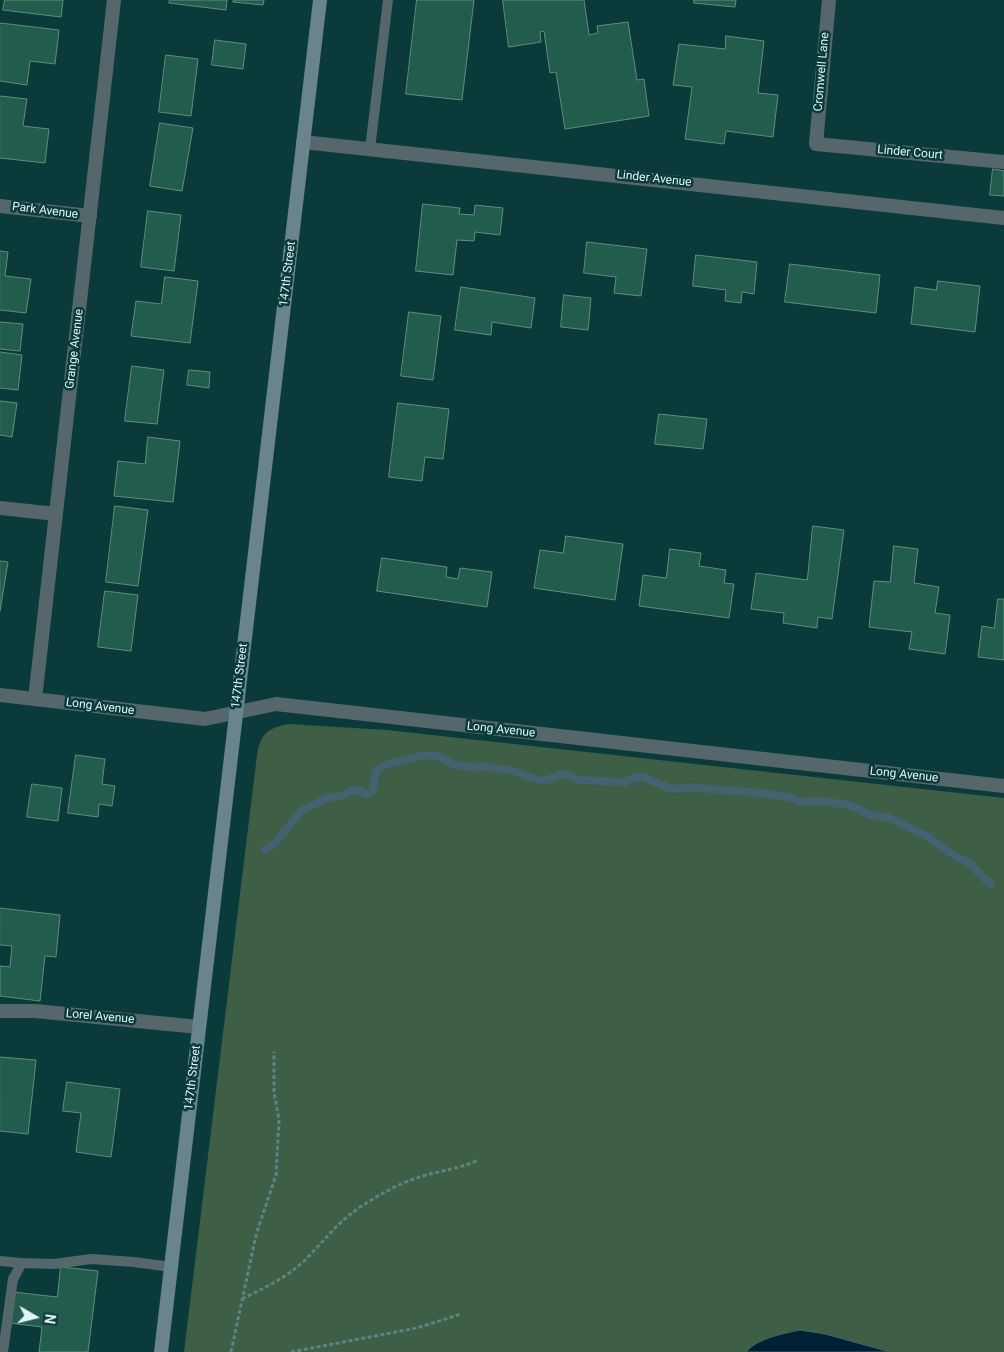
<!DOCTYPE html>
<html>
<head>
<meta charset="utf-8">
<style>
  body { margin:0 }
  #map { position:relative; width:1004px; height:1352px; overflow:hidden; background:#0b3a3a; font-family:Roboto,sans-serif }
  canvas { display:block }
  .north { position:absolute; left:10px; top:1292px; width:50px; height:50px; -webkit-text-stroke:4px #0b3a3a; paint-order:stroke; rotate:98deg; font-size:14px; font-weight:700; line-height:20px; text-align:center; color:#dff6f6 }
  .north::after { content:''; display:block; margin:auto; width:18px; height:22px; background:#dff6f6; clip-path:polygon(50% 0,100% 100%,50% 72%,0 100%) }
</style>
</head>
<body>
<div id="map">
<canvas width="1004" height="1352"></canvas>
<div class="north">N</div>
</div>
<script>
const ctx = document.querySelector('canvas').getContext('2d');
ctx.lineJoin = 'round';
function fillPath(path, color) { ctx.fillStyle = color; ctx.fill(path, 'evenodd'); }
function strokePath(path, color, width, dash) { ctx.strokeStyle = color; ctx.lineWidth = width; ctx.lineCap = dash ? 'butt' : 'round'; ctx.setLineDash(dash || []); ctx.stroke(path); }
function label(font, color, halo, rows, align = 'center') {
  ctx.font = font + ' Roboto,sans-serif'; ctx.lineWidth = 5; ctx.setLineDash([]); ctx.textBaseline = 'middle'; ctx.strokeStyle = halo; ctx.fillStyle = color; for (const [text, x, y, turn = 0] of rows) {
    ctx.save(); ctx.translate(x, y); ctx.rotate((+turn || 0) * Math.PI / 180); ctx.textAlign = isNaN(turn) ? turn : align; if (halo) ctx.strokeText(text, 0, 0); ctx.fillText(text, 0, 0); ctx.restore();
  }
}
fillPath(new Path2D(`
  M 288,724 L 387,730 L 1004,798 L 1004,1352 L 184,1352 L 257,755 C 260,735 267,728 288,724 Z`), '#3e5e45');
const water = new Path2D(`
  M 800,1330 L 825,1334 L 890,1352 L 746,1352 C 758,1338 782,1334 800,1330 Z`);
fillPath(water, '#002134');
strokePath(water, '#43616e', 1);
strokePath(new Path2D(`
  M 265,850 L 275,843 L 301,811 L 326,798 L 341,796 L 355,789 L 366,794 L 371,793 C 376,786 372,777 377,770 C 381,764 417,757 426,755 L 441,757 L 452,764 L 475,768 L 482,766 L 513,771 L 534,779 L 546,780 L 560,775 L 567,775 L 579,780 L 625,782 L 636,777 L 642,777 L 669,788 L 681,789 L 693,787 L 697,788 L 751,792 L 789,797 L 801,802 L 819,801 L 850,805 L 870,815 L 890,818 L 925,835 L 958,858 L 968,862 L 991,885`), '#43616e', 8);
const building = new Path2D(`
  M 5,0 L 63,0 L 61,17 L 3,10 Z
  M 170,0 L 227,0 L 226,10 L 169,3 Z
  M 234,0 L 264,0 L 263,5 L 233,2 Z
  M 417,0 L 474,0 L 462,100 L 406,94 Z
  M 503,0 L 584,0 L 589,35 L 598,33 L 597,26 L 628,22 L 637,80 L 644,79 L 649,116 L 565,129 L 556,72 L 550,73 L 544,31 L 540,32 L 541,42 L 509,47 Z
  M 694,0 L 736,0 L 735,7 L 694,3 Z
  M 0,23 L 59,30 L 55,64 L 30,61 L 27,85 L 0,81 Z
  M 726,36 L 764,41 L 758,93 L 778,95 L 773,137 L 726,131 L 724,144 L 685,139 L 692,87 L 673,85 L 679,44 L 725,49 Z
  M 215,40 L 246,44 L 243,69 L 212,65 Z
  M 166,55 L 198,59 L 191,116 L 159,112 Z
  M 0,96 L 27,99 L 23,126 L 49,129 L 45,163 L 0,158 Z
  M 160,123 L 193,128 L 182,191 L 150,186 Z
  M 993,169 L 1004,171 L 1004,196 L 990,195 Z
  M 423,204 L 460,208 L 459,214 L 474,215 L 475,205 L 503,208 L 500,235 L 475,232 L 474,241 L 457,240 L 453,275 L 416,271 Z
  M 148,211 L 181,215 L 174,271 L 141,267 Z
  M 587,242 L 647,249 L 641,296 L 614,293 L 616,277 L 584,273 Z
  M 0,251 L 8,252 L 5,276 L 31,279 L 26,313 L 0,310 Z
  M 696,255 L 757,262 L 754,294 L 742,292 L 741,303 L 725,301 L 726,290 L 693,286 Z
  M 790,264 L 880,275 L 876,313 L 785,302 Z
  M 165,277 L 198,281 L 190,343 L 131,336 L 136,301 L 161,304 Z
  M 938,281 L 980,286 L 975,332 L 911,324 L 915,287 L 936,290 Z
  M 461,287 L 535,298 L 531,328 L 492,322 L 491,335 L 455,330 Z
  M 564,295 L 591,298 L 588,330 L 561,327 Z
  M 409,312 L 441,316 L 433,380 L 401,376 Z
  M 0,322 L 23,324 L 20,351 L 0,349 Z
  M 0,352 L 22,355 L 18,390 L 0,388 Z
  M 132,366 L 164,370 L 157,424 L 125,421 Z
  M 189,370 L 210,372 L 209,388 L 187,385 Z
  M 0,401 L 17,403 L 12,437 L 0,435 Z
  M 398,403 L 449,409 L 443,459 L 425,457 L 422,481 L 389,477 Z
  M 659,414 L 707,419 L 703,449 L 655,444 Z
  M 148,437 L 180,441 L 173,502 L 114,496 L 118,461 L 145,464 Z
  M 115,506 L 148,510 L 138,586 L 106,582 Z
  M 813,526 L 844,530 L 832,619 L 818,617 L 817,628 L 783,623 L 784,613 L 751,609 L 756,573 L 807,580 Z
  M 566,536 L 623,544 L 615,600 L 534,588 L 540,550 L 563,553 Z
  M 894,546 L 918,549 L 914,583 L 939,587 L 935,613 L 950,615 L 945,654 L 909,649 L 912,632 L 869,627 L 874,581 L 890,582 Z
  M 670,549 L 701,553 L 699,566 L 726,570 L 724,583 L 734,584 L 729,618 L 639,606 L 643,575 L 666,578 Z
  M 382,558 L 447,567 L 446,577 L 458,579 L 460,568 L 492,572 L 487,607 L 377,591 Z
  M 0,561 L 8,562 L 0,611 Z
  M 105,591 L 138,595 L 131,651 L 98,647 Z
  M 998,599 L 1004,599 L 1004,660 L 978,657 L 982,626 L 994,628 Z
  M 76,755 L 105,759 L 102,784 L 115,786 L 112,806 L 99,804 L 98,817 L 68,813 Z
  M 32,784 L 62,788 L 58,821 L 27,817 Z
  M 0,908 L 60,915 L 56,957 L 45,956 L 40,1001 L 0,996 L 0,966 L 10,967 L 12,946 L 0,945 Z
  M 0,1057 L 36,1060 L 28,1134 L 0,1131 Z
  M 67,1082 L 120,1089 L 111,1157 L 76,1152 L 81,1113 L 63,1111 Z
  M 61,1267 L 98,1271 L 88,1352 L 39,1352 L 42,1327 L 9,1323 L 13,1292 L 57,1297 Z`);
fillPath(building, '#215c4d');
strokePath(building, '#648c7f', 1);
strokePath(new Path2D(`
  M 242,1299 C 264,1288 286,1278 304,1261 C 324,1241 340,1219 365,1204 C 383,1192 403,1182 423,1176 C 442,1170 460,1169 478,1160
  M 231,1352 L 256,1235 L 276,1175 L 279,1120 L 274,1092 L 274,1052
  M 291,1352 L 417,1328 L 461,1314`), '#5d8383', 3, [4, 2.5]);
strokePath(new Path2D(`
  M 370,149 L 388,0
  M 0,1261 L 22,1263
  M 3,1352 L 13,1279 L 22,1263 L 54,1264 L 91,1259 L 134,1262 L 171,1267`), '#56676c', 10);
strokePath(new Path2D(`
  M 829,0 L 816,144 L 1004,162
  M 303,142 L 1004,218
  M 0,206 L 90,216
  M 0,508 L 56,514
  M 0,695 L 205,719 L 276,704 L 1004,786
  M 35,699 L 114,0
  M 0,1011 L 35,1011 L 199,1027`), '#56676c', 14);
strokePath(new Path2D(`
  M 161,1352 L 320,0`), '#69848c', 14);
label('12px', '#dff6f6', '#0b3a3a', [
  ["Cromwell Lane",822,72,-85],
  ["Linder Court",910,153,5],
  ["Linder Avenue",654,179,6],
  ["Park Avenue",45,211,7],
  ["147th Street",288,274,-83],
  ["Grange Avenue",75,349,-83],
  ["147th Street",240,676,-83],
  ["Long Avenue",100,707,7],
  ["Long Avenue",501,730,6],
  ["Long Avenue",904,775,6],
  ["Lorel Avenue",100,1017,5],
  ["147th Street",193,1078,-83]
]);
</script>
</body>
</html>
